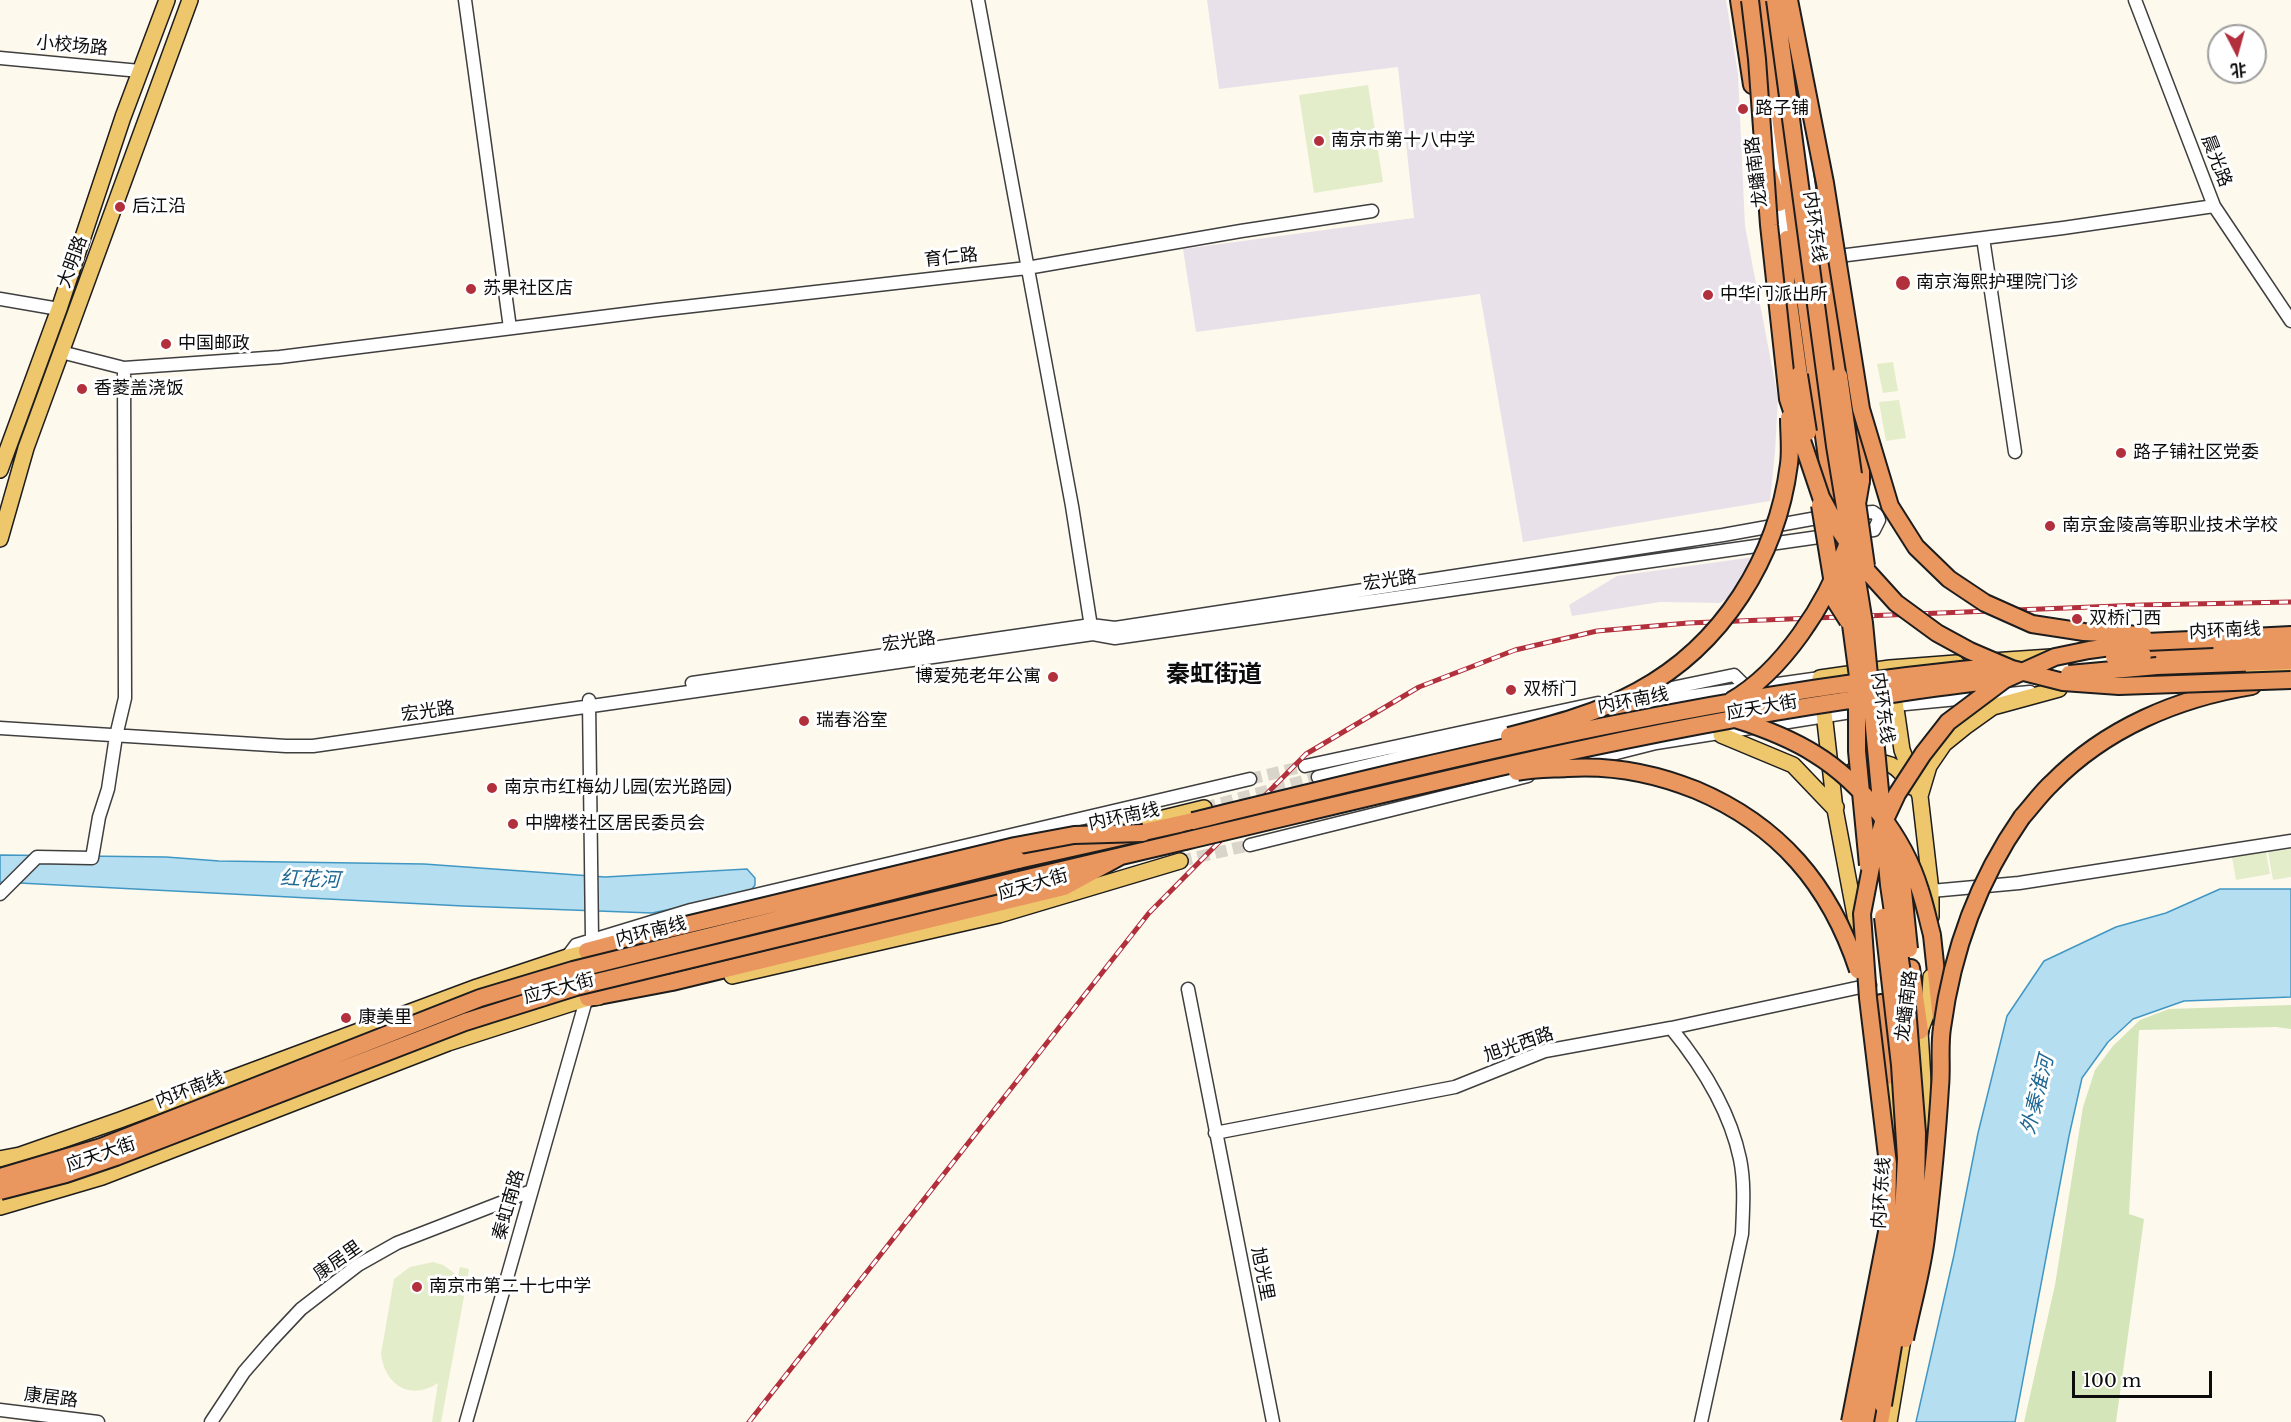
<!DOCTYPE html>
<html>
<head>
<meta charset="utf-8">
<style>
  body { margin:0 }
  #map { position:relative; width:2291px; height:1422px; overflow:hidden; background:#fef9ed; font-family:"Libre Baskerville","Noto Sans SC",serif }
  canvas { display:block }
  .north { position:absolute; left:2207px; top:24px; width:60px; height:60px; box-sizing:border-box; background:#fff; border:2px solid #9e9e9e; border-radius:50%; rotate:174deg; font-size:16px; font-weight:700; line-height:24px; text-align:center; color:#0c0c0c }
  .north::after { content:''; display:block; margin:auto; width:21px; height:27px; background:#b22f3c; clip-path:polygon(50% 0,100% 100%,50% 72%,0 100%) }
  .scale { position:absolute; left:2072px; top:1371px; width:140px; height:27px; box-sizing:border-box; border:3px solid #0c0c0c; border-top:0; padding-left:8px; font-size:18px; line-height:21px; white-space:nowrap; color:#0c0c0c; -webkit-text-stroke:4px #fff; paint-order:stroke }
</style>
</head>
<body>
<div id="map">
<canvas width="2291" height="1422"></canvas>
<div class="north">北</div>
<div class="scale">100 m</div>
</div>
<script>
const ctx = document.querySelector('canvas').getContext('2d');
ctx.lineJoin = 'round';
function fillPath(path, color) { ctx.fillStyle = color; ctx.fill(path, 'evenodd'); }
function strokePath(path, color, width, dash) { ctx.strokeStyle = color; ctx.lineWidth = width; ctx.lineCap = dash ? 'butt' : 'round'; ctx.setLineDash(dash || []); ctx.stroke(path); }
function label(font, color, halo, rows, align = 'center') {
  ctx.font = font + ' "Libre Baskerville","Noto Sans SC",serif'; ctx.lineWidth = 6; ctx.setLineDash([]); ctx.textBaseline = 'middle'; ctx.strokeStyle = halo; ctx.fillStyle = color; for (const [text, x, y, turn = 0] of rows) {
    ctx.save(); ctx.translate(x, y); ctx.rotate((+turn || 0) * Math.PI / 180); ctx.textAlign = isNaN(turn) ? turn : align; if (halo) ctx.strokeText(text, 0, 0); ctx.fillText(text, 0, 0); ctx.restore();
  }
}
fillPath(new Path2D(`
  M 1207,0 L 1726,0 L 1738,74 L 1745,226 L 1778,398 L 1775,452 L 1770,501 L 1523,542 L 1480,294 L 1196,332 L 1183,249 L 1414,218 L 1398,67 L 1219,89 Z
  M 1754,557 L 1737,592 L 1720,603 L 1660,602 L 1572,616 L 1569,605 L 1617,576 Z`), '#e9e1ea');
fillPath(new Path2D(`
  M 2291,1005 L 2291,1029 L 2276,1027 L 2139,1030 L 2129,1214 L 2144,1219 L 2116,1422 L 2024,1422 L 2055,1285 L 2083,1107 L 2095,1070 L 2113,1046 L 2140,1020 L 2169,1009 Z`), '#d3e5b9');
fillPath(new Path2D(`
  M 1368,85 L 1383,182 L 1314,193 L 1299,95 Z
  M 1893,362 L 1898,391 L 1883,393 L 1877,364 Z
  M 1899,400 L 1906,438 L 1886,441 L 1879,402 Z
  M 2291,849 L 2291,877 L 2273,880 L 2268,852 Z
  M 2266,852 L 2270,874 L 2236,880 L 2232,857 Z
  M 433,1262 L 443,1265 L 458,1276 L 460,1267 L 469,1269 L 441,1422 L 432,1422 L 438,1383 C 411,1401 385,1386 381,1354 L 394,1279 L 410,1267 Z`), '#e3edca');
const water = new Path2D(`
  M 0,855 L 166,857 L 219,861 L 424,864 L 605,877 L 747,869 L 755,878 L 755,885 L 749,893 L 652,913 L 463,906 L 0,882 Z
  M 2220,889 L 2291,889 L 2291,997 L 2184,1001 L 2133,1019 L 2108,1042 L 2082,1078 L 2069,1136 L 2015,1422 L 1916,1422 L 1954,1255 L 1978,1133 L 2007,1016 L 2044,961 L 2116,927 L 2166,913 Z`);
fillPath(water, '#b5def1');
strokePath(water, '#4197c3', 1.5);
strokePath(new Path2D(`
  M 1250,779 L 1305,766
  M 1204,808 L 1318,777
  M 1180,861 L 1250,845`), '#dad5cb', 12, [12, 6]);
const minor = new Path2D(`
  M 465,0 L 510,328
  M 978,0 L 1072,506 L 1092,633
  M 2135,0 L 2214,206 L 2291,321
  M 0,58 L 140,71
  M 1765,70 L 1779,203 L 1788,245
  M 1795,86 L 1817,245
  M 1983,238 L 2015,452
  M 1831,257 L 2063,228 L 2214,206
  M 0,299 L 59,309
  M 61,352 L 124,368 L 280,357 L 657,310 L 1027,268 L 1241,231 L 1372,211
  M 1852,514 L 1873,512 L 1877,515 L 1879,520 L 1874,530 L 1854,532
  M 692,683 L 1091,625 L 1115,628 L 1723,535 L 1817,518
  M 1638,695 L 1734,675 L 1747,688
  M 589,700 L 592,939
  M 1622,706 L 1820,678
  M 0,728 L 286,746 L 313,746 L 1093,634 L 1115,638 L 1833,535
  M 1577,763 L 1656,743 L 1895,705 L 2030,692
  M 1305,766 L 1598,703
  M 1318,777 L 1517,730
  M 1250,845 L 1528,776
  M 1931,891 L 2019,883 L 2291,841
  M 0,894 L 37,857 L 92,858 L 99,817 L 108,789 L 116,736 L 125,698 L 124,368
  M 567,957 L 576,945 L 691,910 L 1250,779
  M 1188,989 L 1273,1422
  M 1671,1028 C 1702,1066 1730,1111 1740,1159 C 1745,1183 1743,1210 1742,1234 L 1701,1422
  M 1215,1133 L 1455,1087 L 1545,1051 L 1671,1028 L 1870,985
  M 0,1410 L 98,1422
  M 211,1422 L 244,1372 L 270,1342 L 301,1309 L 358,1265 L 397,1243 L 531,1191
  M 466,1422 L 588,993`);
const major = new Path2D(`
  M 0,470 L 59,309 L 123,117 L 167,0
  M 0,539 L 26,448 L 190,0
  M 1992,661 L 2051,657
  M 2253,673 L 2291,672
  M 1892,681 L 1902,750 L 1920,796 L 1931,891 L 1931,917
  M 1721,735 L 1793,765 L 1835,809 L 1836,807
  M 1850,774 C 1858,764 1879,760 1891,765 C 1900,769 1907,780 1912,787
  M 1920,796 L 1929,766 L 1944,744 L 1965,727 L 1993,707 L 2059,689
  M 1114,830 L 1204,808
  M 1858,931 L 1835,809 L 1820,678 L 1890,668 L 1956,663
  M 732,976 L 999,915 L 1180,861
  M 1885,1063 L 1895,1143 L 1895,1174
  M 0,1159 L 20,1155 L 120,1120 L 477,987 L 567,957 L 597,950
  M 1924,1167 L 1926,1131 L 1920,1031 L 1929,1007 L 1931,977
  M 0,1207 L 102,1177 L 448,1043 L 588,998 L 599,997
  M 1889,1422 L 1905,1327`);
const highway = new Path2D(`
  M 1739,0 L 1752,85
  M 1764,0 L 1834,509
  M 1768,172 L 1779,203
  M 1816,237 L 1824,258 L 1839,376
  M 1787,239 L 1786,282 L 1799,375
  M 1861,481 L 1861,416
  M 2213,639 L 2291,635
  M 2143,655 L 2291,647
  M 2157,666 L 2291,661
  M 1583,720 L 1632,711
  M 2022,817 C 2032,806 2041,793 2052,783 C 2106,728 2178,698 2252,686
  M 1018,860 L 1193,821
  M 1015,881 L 1185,841
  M 1932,935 L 1941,1020
  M 587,951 L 665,930
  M 1911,968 L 1920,1031
  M 588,998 L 672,982 L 1064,887 L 1121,856
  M 1881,1003 L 1887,1076
  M 1880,1422 L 1883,1405`);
strokePath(minor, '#3f3f3f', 15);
strokePath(major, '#1d1d1d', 18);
strokePath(highway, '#1d1d1d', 20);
strokePath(minor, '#fff', 12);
strokePath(major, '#eec76c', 15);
strokePath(highway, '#ea965f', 16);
const rail = new Path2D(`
  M 749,1422 L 1149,913 L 1306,754 L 1419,687 L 1515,650 L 1597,631 L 1688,623 L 2142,605 L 2291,602`);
strokePath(rail, '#b22f3c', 5);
strokePath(rail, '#fff', 3, [9]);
const highwayBridge = new Path2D(`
  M 1750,0 L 1757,59 L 1769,225 L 1788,399 L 1821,497 L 1838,528 L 1867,571 L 1896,603 L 1937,633 L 1970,651 L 2012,669 L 2063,682 L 2119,686 L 2291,680
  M 1775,0 L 1835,446 L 1864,623 L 1889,885 L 1907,1007 L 1917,1133 L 1916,1193 L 1909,1250 L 1883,1405
  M 1789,0 L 1825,183 L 1861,409 L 1890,506 L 1916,547 L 1949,579 L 1985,603 L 2032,624 L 2084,632 L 2143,635
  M 1799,375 L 1808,432
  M 1839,376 L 1866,566
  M 1820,505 L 1836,602 L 1848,621
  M 1844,572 L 1858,677
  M 2114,657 L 2143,655
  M 2069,674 L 2157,666
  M 1857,687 L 1857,751 L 1868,865
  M 1731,701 C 1783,671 1826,604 1846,548 C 1854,527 1857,503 1861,481
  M 1735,719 C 1763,728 1790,738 1815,754 C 1862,783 1904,837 1920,890 C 1925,905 1928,920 1932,935
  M 1509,736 C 1552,725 1598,713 1638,691 C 1723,645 1777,558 1789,464 C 1791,449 1789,433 1789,418
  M 1517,772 C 1533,769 1550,769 1567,768 C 1611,765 1654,773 1696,790 C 1779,825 1830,885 1858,970
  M 1193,821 C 1460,756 1728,690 2002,666
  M 1185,841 C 1415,787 1644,728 1878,696 C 1920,690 1962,683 2004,680
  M 1899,852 L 1909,949
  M 665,930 L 1015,846 L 1074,835 L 1143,833
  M 0,1177 L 101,1147 L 480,998 L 573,970 L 1018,860
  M 0,1191 L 66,1174 L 116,1157 L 465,1022 L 576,987 L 1015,881
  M 1905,1339 C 1912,1305 1922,1271 1926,1237 C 1932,1187 1937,1137 1940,1087 C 1942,1067 1939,1047 1942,1028 C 1952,952 1978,880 2022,817
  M 1850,1422 L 1887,1232 L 1888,1164 L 1868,998 L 1862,914 L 1872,862 L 1882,826 L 1897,794 L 1923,754 L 1948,722 L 2004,680 L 2055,657 L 2089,650 L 2146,642 L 2213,639
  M 1865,1422 L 1903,1213 L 1906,1158 L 1900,1065 L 1883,917`);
strokePath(highwayBridge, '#1d1d1d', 20, []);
strokePath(highwayBridge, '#ea965f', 16);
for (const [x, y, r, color] of [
  [1743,109,6,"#b22f3c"],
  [1319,141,6,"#b22f3c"],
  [120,207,6,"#b22f3c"],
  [1903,283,8,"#b22f3c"],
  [471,289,6,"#b22f3c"],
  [1708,295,6,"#b22f3c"],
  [166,344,6,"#b22f3c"],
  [82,389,6,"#b22f3c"],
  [2121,453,6,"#b22f3c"],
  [2050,526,6,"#b22f3c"],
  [2077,619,6,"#b22f3c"],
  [1053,677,6,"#b22f3c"],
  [1511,690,6,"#b22f3c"],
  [804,721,6,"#b22f3c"],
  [492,788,6,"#b22f3c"],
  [513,824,6,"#b22f3c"],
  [346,1018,6,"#b22f3c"],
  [417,1287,6,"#b22f3c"]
]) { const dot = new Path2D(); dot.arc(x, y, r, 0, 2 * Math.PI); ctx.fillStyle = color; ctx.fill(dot); strokePath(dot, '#fff', 2); }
label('18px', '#0c0c0c', '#fff', [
  ["小校场路",72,46,5],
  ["晨光路",2216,161,69],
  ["龙蟠南路",1757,172,-97],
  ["内环东线",1814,227,82],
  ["育仁路",951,258,-6],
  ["大明路",73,262,-70],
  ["宏光路",1390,581,-8],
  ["内环南线",2225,631,-3],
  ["宏光路",909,642,-8],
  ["内环南线",1633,701,-11],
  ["应天大街",1762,708,-10],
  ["内环东线",1882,708,82],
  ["宏光路",428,712,-8],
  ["内环南线",1124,817,-12],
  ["应天大街",1033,885,-16],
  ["内环南线",651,932,-14],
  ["应天大街",559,989,-15],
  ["龙蟠南路",1907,1006,-83],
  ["旭光西路",1519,1045,-19],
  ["内环南线",190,1090,-21],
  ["应天大街",101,1155,-19],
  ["内环东线",1882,1193,-86],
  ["秦虹南路",509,1205,-74],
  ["康居里",338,1261,-35],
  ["旭光里",1262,1274,79],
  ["康居路",51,1398,7]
]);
label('18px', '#0c0c0c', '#fff', [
  ["路子铺",1755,109],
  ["南京市第十八中学",1331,141],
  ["后江沿",132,207],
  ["南京海熙护理院门诊",1916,283],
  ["苏果社区店",483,289],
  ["中华门派出所",1720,295],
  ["中国邮政",178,344],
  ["香菱盖浇饭",94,389],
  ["路子铺社区党委",2133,453],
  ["南京金陵高等职业技术学校",2062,526],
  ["双桥门西",2089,619],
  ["博爱苑老年公寓",1041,677,"right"],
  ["双桥门",1523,690],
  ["瑞春浴室",816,721],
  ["南京市红梅幼儿园(宏光路园)",504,788],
  ["中牌楼社区居民委员会",525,824],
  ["康美里",358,1018],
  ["南京市第二十七中学",429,1287]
], 'left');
label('italic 20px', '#1f6894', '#fff', [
  ["红花河",310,880,2],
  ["外秦淮河",2038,1095,-76]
]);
label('bold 24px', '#0c0c0c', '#fff', [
  ["秦虹街道",1214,675]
]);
</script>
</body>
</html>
